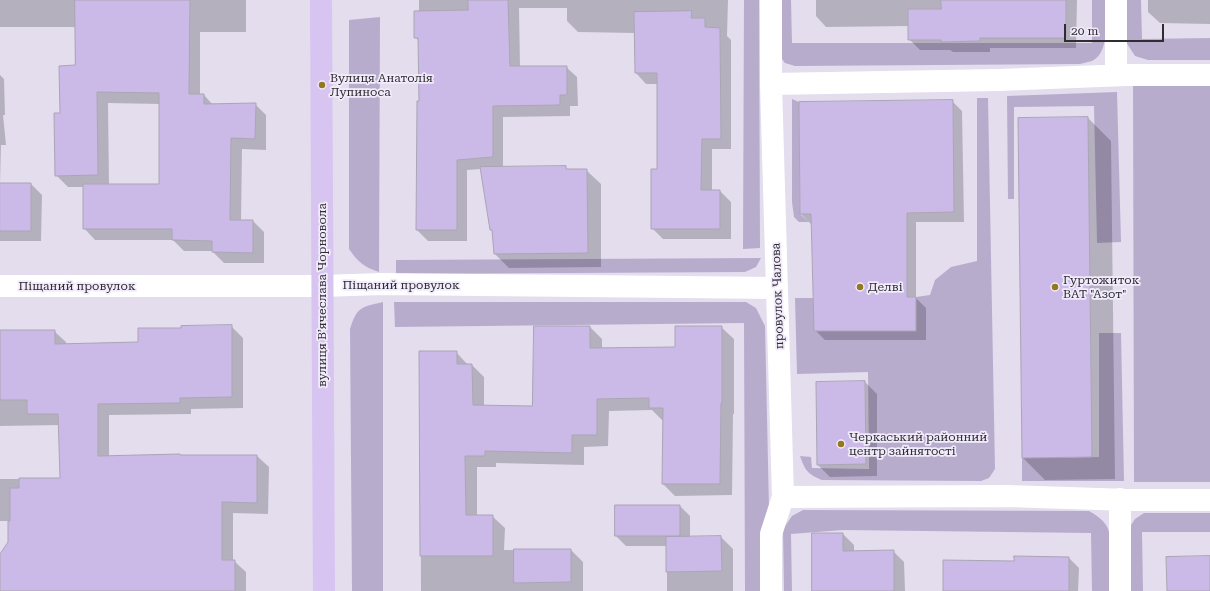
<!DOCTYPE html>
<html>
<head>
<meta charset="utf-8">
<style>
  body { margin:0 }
  #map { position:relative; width:1210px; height:591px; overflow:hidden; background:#e3ddee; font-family:"Roboto Serif",serif }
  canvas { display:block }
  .scale { position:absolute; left:1064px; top:24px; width:100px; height:18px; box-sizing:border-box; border:2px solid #2f2c32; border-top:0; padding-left:5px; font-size:12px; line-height:14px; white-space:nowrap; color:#2f2c32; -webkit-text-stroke:3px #f1ebfb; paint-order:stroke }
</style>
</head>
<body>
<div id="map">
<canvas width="1210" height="591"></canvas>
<div class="scale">20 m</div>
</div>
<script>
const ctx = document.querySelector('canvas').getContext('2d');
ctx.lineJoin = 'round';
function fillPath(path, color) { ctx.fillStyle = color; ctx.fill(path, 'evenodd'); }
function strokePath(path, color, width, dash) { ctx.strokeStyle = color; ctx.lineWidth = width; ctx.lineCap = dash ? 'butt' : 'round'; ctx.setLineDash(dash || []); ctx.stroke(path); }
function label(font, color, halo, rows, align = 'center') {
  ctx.font = font + ' "Roboto Serif",serif'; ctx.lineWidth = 3.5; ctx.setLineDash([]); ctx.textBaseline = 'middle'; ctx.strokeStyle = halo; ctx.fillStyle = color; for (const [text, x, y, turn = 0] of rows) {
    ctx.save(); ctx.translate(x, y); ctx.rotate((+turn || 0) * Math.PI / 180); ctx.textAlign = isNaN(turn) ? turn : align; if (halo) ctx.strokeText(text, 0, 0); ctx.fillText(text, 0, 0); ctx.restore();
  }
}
fillPath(new Path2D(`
  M 744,0 L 759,0 L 759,3 L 760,248 L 743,249 Z
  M 779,0 L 791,0 L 792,43 L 1092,43 L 1092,0 L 1105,0 C 1105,17 1111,52 1092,61 C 1088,62 1084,63 1080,64 L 795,66 L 785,63 L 779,55 Z
  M 1126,0 L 1141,0 L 1142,39 L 1210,38 L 1210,60 L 1148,60 L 1135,56 L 1126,42 Z
  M 380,17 L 379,272 C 364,267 358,262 349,249 L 349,20 Z
  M 1210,81 L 1210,482 L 1134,482 L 1133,82 Z
  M 1117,92 L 1121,242 L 1097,243 L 1094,106 L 1014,107 L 1014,199 L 1008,199 L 1007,96 Z
  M 977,98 L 988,98 L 995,469 L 989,478 L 981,481 L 822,480 C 807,474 805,470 800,456 L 811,457 L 812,468 L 869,469 L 868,372 L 797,374 L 795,298 L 814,298 L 815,331 L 916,331 L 916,297 L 930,295 L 935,280 L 951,267 L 977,261 Z
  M 792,99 L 799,102 L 800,214 L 809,222 L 799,222 L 794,217 L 792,202 Z
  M 761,258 L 756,267 L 745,272 L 396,274 L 396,260 Z
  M 383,302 L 383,591 L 352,591 L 350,329 C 357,307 361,307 383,302 Z
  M 394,302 L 746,302 L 756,308 L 765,326 L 769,508 L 761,530 L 761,591 L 745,591 L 744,323 L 395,327 Z
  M 1099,333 L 1121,333 L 1124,481 L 1022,481 L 1022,458 L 1099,457 Z
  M 803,510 L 1089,511 C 1096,515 1102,519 1106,525 C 1115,539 1111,574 1111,591 L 1092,591 L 1091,533 L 843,530 L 791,534 L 792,591 L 784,591 L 783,529 L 792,516 Z
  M 1144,513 L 1210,513 L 1210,532 L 1142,532 L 1143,591 L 1131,591 L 1131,525 L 1135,519 Z`), '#b8accd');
fillPath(new Path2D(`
  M 0,0 L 246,0 L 246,32 L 200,32 L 200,95 L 204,95 L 213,105 L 255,104 L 266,115 L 266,150 L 242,149 L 241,221 L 253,221 L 264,232 L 264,263 L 224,263 L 212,251 L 184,251 L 173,240 L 95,240 L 84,228 L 84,187 L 68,187 L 56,175 L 61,114 L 76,66 L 76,27 L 0,27 ZM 108,103 L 160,104 L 160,185 L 109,185 Z
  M 419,0 L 728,0 L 727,36 L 731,40 L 731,149 L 712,149 L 712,191 L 720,191 L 731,202 L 731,239 L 663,239 L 652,228 L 658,170 L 658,84 L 646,84 L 636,73 L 635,33 L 578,32 L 567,21 L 567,8 L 519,8 L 520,67 L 566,67 L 577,77 L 578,106 L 570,106 L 570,116 L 503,117 L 503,168 L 565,167 L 568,170 L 586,170 L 601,184 L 601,267 L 509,268 L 495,254 L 493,232 L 491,230 L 481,169 L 467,170 L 467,241 L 428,241 L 417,230 L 420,102 L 419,41 L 415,37 L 419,12 Z
  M 816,0 L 1077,0 L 1076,48 L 990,48 L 990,52 L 953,52 L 950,50 L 920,50 L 909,39 L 909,26 L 826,27 L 816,16 Z
  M 1148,0 L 1210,0 L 1210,24 L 1160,23 L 1148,12 Z
  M 0,75 L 4,79 L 5,115 L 3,115 L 6,145 L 1,145 L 0,184 L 31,184 L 42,195 L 41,241 L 0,241 Z
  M 952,101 L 962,111 L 964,222 L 916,222 L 916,298 L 926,308 L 926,340 L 825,340 L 815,330 L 812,224 L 811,224 L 801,214 Z
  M 1088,118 L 1111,141 L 1115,479 L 1045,480 L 1022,457 Z
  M 231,326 L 243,338 L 243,408 L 191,409 L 191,414 L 109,415 L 109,457 L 257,456 L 269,467 L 268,514 L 233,513 L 233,561 L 234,561 L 246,572 L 246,591 L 0,591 L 0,555 L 9,542 L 9,521 L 0,521 L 0,479 L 61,479 L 60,425 L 0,426 L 0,344 L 54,331 L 66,342 L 66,345 L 139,343 L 182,329 Z
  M 590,327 L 602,339 L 602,349 L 676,348 L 721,327 L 734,339 L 734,414 L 733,414 L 732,495 L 675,496 L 663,484 L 664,420 L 662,420 L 652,410 L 609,411 L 608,446 L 584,447 L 584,465 L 496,463 L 496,467 L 477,467 L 477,516 L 492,516 L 505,528 L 504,550 L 571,550 L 583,562 L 583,591 L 421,591 L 420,352 L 456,352 L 468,365 L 472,365 L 484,377 L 484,406 L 533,407 Z
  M 865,382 L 877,394 L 877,476 L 830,477 L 818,465 Z
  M 616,506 L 680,506 L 690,516 L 690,538 L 721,537 L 733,549 L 733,591 L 667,591 L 667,546 L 626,546 L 616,536 Z
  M 843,534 L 854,545 L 854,552 L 893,551 L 904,562 L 905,591 L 813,591 Z
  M 1069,558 L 1079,568 L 1078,591 L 944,591 Z`), '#0003');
const building = new Path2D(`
  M 75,0 L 190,0 L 189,94 L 204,94 L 204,104 L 256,103 L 255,139 L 231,138 L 230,220 L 253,220 L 253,253 L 212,252 L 212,241 L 172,240 L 172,229 L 83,229 L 83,184 L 159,184 L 159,93 L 97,92 L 98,175 L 55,176 L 54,113 L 60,113 L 59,66 L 75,65 Z
  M 468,0 L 508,0 L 510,66 L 567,66 L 567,95 L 560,95 L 560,105 L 493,106 L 493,157 L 457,160 L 457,230 L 416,230 L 417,101 L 419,101 L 418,38 L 414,38 L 414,11 L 468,10 Z
  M 941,0 L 1066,0 L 1066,38 L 980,38 L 980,41 L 941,42 L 941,40 L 908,40 L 908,9 L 941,9 Z
  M 692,11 L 691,18 L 705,18 L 705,27 L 720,28 L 721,139 L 702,139 L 701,190 L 720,190 L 720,229 L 651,229 L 651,169 L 657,169 L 657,73 L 635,73 L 634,12 Z
  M 953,100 L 954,212 L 907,213 L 907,297 L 916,297 L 916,331 L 814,331 L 811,214 L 800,214 L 799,102 Z
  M 1088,117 L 1092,457 L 1022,458 L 1018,118 Z
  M 566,166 L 566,169 L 587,169 L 588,253 L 494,254 L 492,230 L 490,230 L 480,167 Z
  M 0,183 L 31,183 L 31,231 L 0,231 Z
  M 232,325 L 232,397 L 180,398 L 180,403 L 98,404 L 98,456 L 180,454 L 180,455 L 257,455 L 257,503 L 222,502 L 222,560 L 235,560 L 235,591 L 0,591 L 0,554 L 8,542 L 8,521 L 10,521 L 10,488 L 19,488 L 19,478 L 60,478 L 58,414 L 27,414 L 27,400 L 0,400 L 0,330 L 55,330 L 55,344 L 138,342 L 138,328 L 181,328 L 181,326 Z
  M 534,326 L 590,326 L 590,348 L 675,347 L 675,326 L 722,326 L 722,403 L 721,403 L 720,484 L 662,484 L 663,408 L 649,408 L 649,398 L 597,399 L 597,435 L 572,435 L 572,453 L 485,451 L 485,456 L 465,456 L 466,515 L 493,515 L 493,556 L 420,556 L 419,351 L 457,351 L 457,364 L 472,364 L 473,405 L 532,406 Z
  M 865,381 L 866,464 L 817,465 L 816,382 Z
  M 615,505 L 680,505 L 680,536 L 615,536 Z
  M 812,533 L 843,533 L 843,551 L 894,550 L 894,591 L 812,591 Z
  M 721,536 L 722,571 L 666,572 L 666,537 Z
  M 514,549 L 571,549 L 571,582 L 514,583 Z
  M 1014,556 L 1069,557 L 1069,591 L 943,591 L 943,560 L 1014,561 Z
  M 1210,556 L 1210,591 L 1167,591 L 1166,557 Z`);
fillPath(building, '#cbb9e7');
strokePath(building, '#aaa5b4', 1);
strokePath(new Path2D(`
  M 771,0 L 771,84 L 783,497 L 771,534 L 771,591
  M 1116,0 L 1116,75
  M 771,84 L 999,80 L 1126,75 L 1210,75
  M 0,286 L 322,286 L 382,284 L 777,288
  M 783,497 L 1007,496 L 1129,500 L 1210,500
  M 1120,499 L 1120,591`), '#fff', 22);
strokePath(new Path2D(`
  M 321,0 L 324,591`), '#d7c4f1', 22);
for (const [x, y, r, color] of [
  [322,85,4,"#92791f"],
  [860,287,4,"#92791f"],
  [1055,287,4,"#92791f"],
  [841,444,4,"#92791f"]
]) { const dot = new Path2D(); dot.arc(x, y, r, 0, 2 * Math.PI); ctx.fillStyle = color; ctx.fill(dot); strokePath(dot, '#f1ebfb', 1.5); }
label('12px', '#2f2c32', '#f1ebfb', [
  ["Вулиця Анатолія",330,78],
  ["Лупиноса",330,92],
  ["Гуртожиток",1063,280],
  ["ВАТ \"Азот\"",1063,294],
  ["Делві",868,287],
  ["Черкаський районний",849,437],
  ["центр зайнятості",849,451]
], 'left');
label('12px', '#2f2c32', '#f1ebfb', [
  ["Піщаний провулок",401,285],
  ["Піщаний провулок",77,286],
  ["вулиця Вʼячеслава Чорновола",322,295,-90],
  ["провулок Чалова",778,296,-92]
]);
</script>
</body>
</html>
